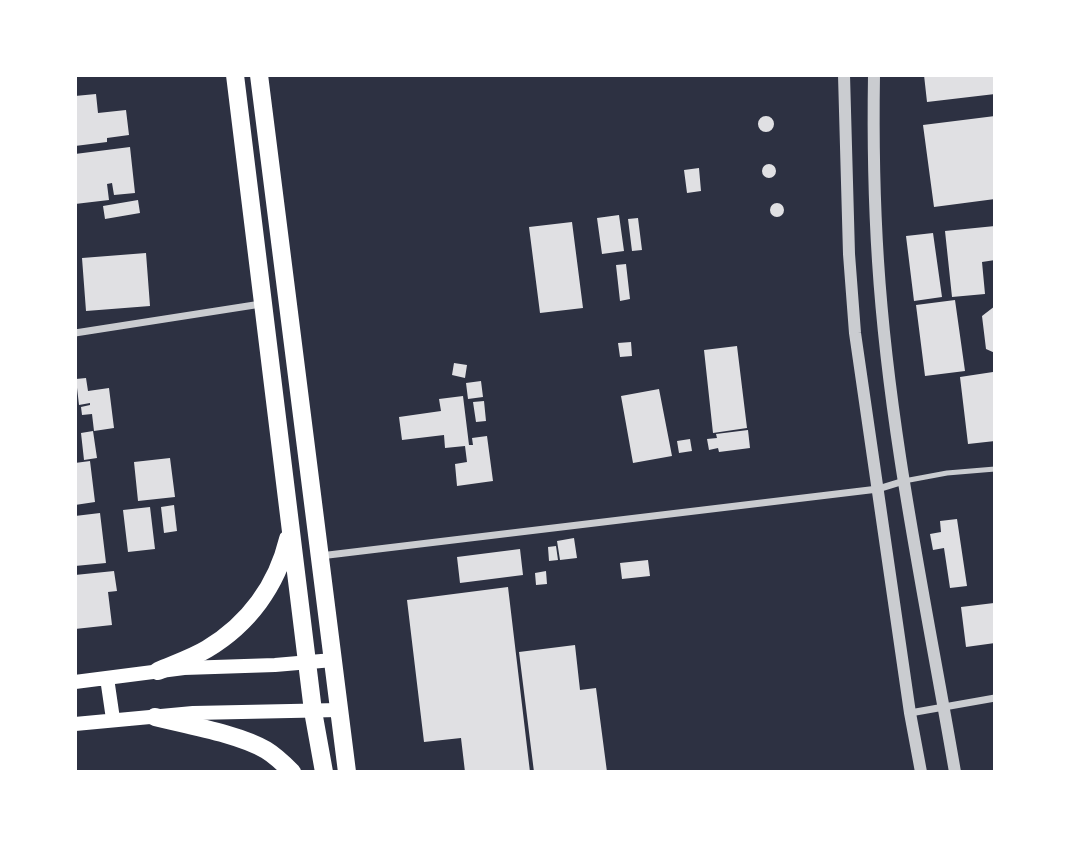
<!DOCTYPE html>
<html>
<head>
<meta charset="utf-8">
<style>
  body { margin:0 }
  #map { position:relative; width:1070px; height:847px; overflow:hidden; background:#2d3142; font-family:"Fira Sans Condensed",sans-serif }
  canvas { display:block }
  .frame { position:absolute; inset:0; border:77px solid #fff; pointer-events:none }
</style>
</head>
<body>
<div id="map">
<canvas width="1070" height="847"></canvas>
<div class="frame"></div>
</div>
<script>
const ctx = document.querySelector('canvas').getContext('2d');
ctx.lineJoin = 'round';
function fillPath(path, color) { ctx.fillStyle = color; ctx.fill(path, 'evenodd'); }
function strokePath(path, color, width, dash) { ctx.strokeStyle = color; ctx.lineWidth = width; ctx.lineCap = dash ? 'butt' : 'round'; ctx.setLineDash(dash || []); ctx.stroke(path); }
fillPath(new Path2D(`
  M 924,75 L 995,75 L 995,94 L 927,102 Z
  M 96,94 L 98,113 L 126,110 L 129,135 L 107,138 L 107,142 L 75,146 L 75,96 Z
  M758 124a8 8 0 1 1 16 0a8 8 0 1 1-16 0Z
  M 995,116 L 995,199 L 934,207 L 923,125 Z
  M 130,147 L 135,193 L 114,195 L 112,183 L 107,184 L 109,200 L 75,204 L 75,154 Z
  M762 171a7 7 0 1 1 14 0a7 7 0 1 1-14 0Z
  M 699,168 L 701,191 L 687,193 L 684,170 Z
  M 138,200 L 140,213 L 105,219 L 103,206 Z
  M770 210a7 7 0 1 1 14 0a7 7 0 1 1-14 0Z
  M 619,215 L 624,251 L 602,254 L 597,218 Z
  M 638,218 L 642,250 L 632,251 L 628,219 Z
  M 572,222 L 583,308 L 540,313 L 529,227 Z
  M 995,226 L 995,260 L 982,262 L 985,294 L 952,297 L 945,231 Z
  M 933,233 L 942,297 L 914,301 L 906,236 Z
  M 146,253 L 150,306 L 86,311 L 82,258 Z
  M 626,264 L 630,299 L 620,301 L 616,265 Z
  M 955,300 L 965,371 L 925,376 L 916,305 Z
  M 995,306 L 995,353 L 986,349 L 982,316 Z
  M 631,342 L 632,356 L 620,357 L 618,343 Z
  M 737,346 L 747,428 L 713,433 L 704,350 Z
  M 454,363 L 467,365 L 465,378 L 452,375 Z
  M 993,372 L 995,387 L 995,441 L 968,444 L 960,377 Z
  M 86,378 L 88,391 L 109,388 L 114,428 L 94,431 L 92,414 L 82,415 L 81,407 L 90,405 L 90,403 L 79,405 L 76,379 Z
  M 481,381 L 483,397 L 468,399 L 466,383 Z
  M 659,389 L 672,456 L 633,463 L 621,396 Z
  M 463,396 L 469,445 L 473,445 L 472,438 L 487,436 L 493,481 L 457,486 L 455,464 L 467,462 L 465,446 L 445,448 L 444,435 L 402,440 L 399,417 L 441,411 L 439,399 Z
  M 484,401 L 486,421 L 476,422 L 473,402 Z
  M 748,430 L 750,448 L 719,452 L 718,448 L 709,450 L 707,439 L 717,438 L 716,434 Z
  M 93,431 L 97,458 L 84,460 L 81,433 Z
  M 690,439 L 692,451 L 679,453 L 677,441 Z
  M 170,458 L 175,497 L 138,501 L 134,462 Z
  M 90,461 L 95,502 L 75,505 L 75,463 Z
  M 174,505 L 177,531 L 164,533 L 161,507 Z
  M 150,507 L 155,549 L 128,552 L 123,510 Z
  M 100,513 L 106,563 L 75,566 L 75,516 Z
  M 957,519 L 967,586 L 950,588 L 944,548 L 933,550 L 930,534 L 941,532 L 940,521 Z
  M 574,538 L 577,558 L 560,560 L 557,541 Z
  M 556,546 L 558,560 L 549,561 L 548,547 Z
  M 520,549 L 523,575 L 460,583 L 457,557 Z
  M 648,560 L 650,576 L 622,579 L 620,563 Z
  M 114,571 L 117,591 L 108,592 L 112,625 L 75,629 L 75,575 Z
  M 546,571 L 547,584 L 536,585 L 535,573 Z
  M 508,587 L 530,772 L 465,772 L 461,738 L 424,742 L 407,600 Z
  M 994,603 L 995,643 L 966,647 L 961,607 Z
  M 575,645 L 580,690 L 596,688 L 607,772 L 534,772 L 519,652 Z`), '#e0e0e3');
strokePath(new Path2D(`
  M 904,481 L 947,473 L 995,469`), '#caccd0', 5);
strokePath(new Path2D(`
  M 75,333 L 261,304
  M 320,556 L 878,489 L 904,481
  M 910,713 L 995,698`), '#caccd0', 7);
strokePath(new Path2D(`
  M 844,75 L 849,254 L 855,333 L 910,713 L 921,772
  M 874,75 C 873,137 874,199 878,261 C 889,433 926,603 955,772`), '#caccd0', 12);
strokePath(new Path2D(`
  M 107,678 L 113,719
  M 75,682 L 184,668 L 275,665 L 333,660
  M 75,724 L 193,713 L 339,710`), '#fff', 14);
strokePath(new Path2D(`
  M 235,75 L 313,711 L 324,772
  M 259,75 L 347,772
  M 158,671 C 174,664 192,658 207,649 C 249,624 277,585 288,539
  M 155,717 C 187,725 239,734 266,750 C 276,756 284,764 292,772`), '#fff', 18);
</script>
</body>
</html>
